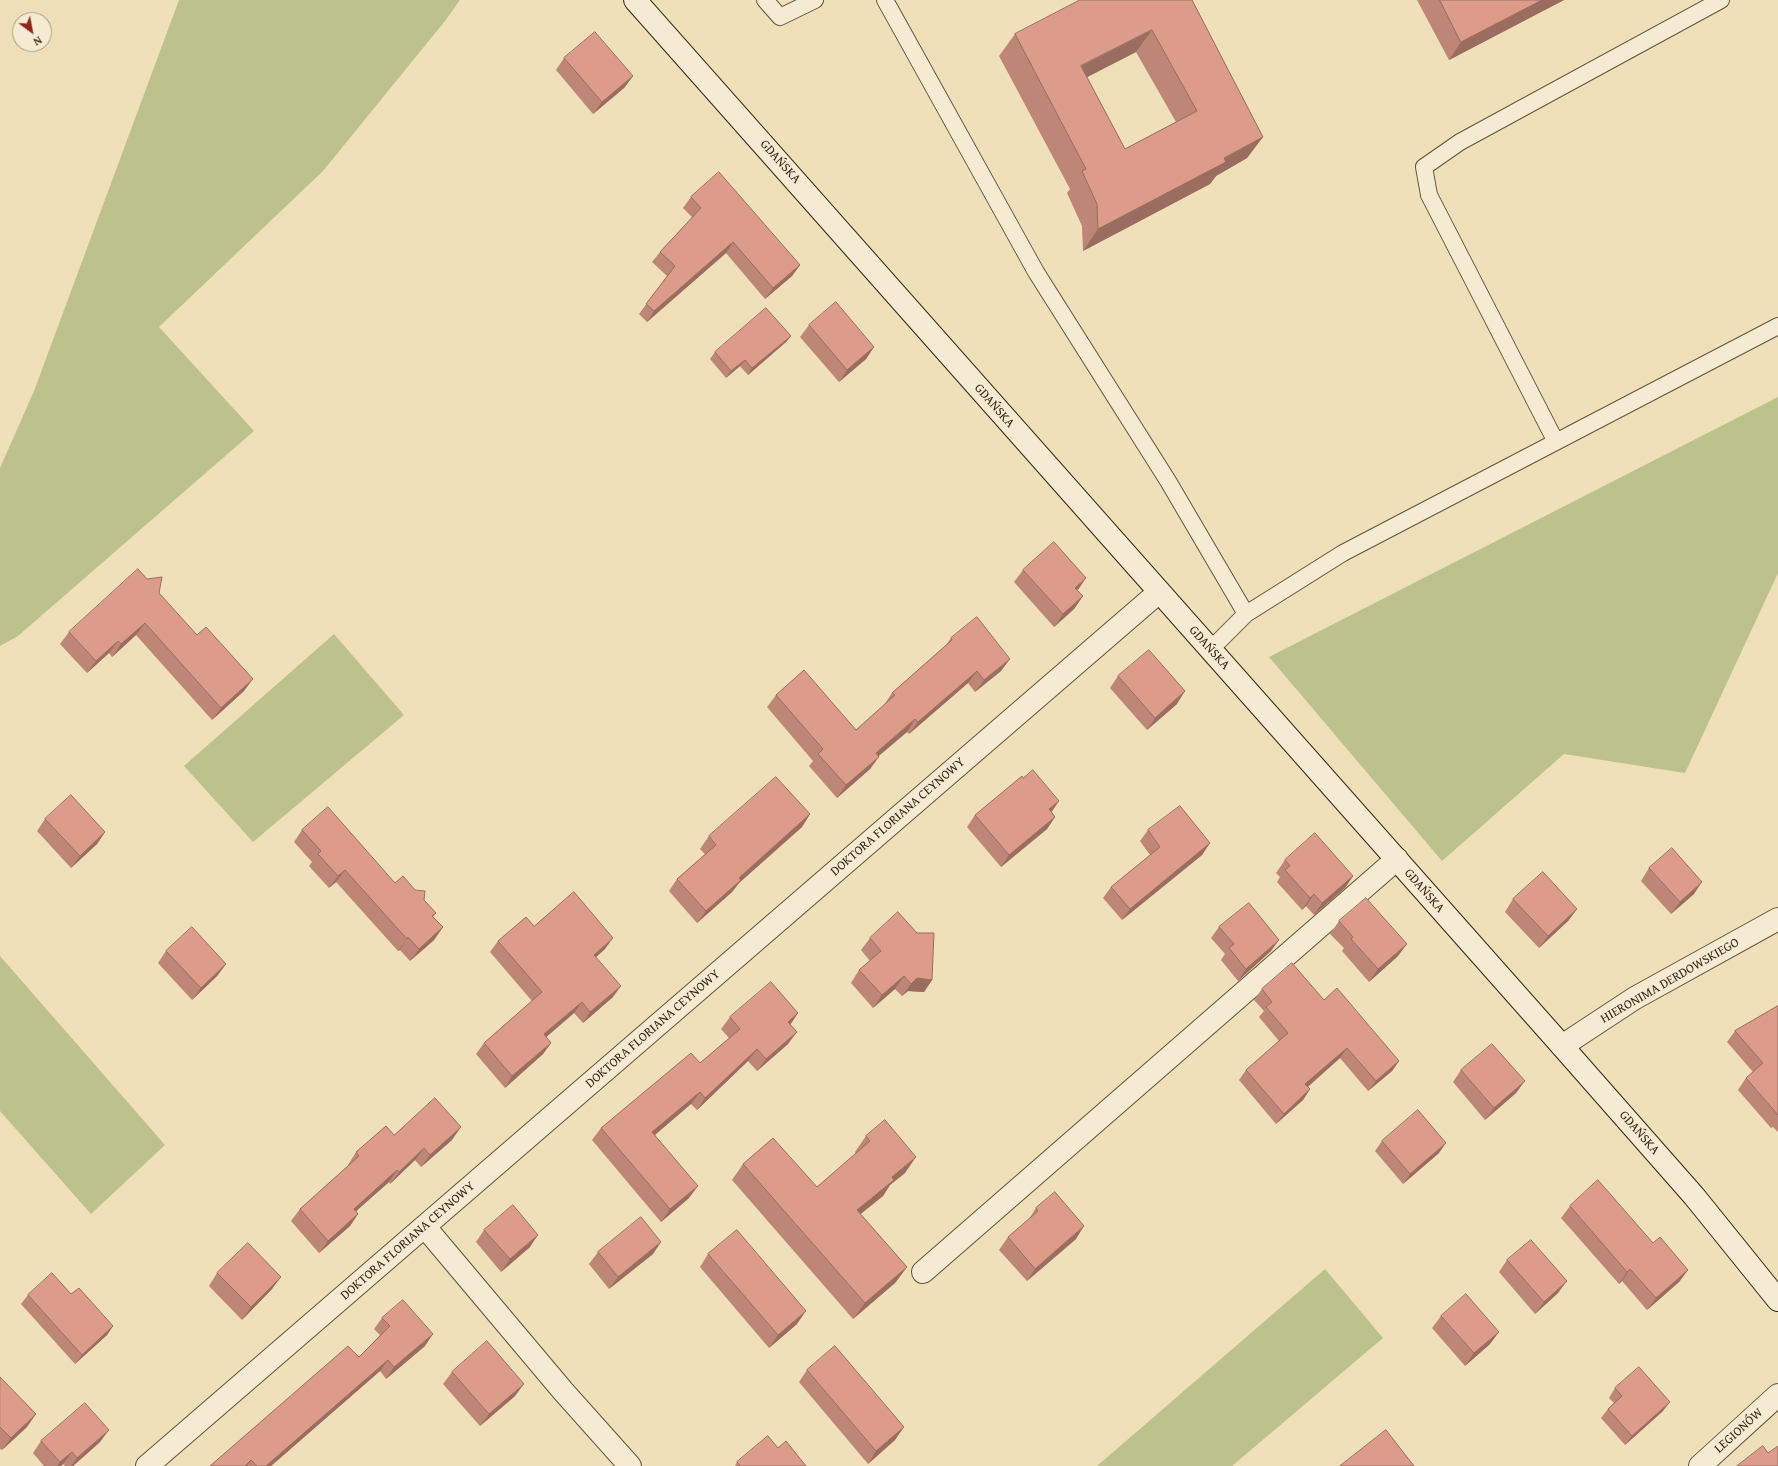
<!DOCTYPE html>
<html>
<head>
<meta charset="utf-8">
<style>
  body { margin:0 }
  #map { position:relative; width:1778px; height:1466px; overflow:hidden; background:#efe0b9; font-family:"Gentium Book Plus",serif }
  canvas { display:block }
  .north { position:absolute; left:12px; top:12px; width:40px; height:40px; box-sizing:border-box; background:#f5ebd2; border:1px solid #a79c85; border-radius:50%; rotate:148deg; font-size:11px; font-weight:700; line-height:16px; text-align:center; color:#332512 }
  .north::after { content:''; display:block; margin:auto; width:14px; height:18px; background:#8f2418; clip-path:polygon(50% 0,100% 100%,50% 72%,0 100%) }
</style>
</head>
<body>
<div id="map">
<canvas width="1778" height="1466"></canvas>
<div class="north">N</div>
</div>
<script>
const ctx = document.querySelector('canvas').getContext('2d');
ctx.lineJoin = 'round';
function fillPath(path, color) { ctx.fillStyle = color; ctx.fill(path, 'evenodd'); }
function strokePath(path, color, width, dash) { ctx.strokeStyle = color; ctx.lineWidth = width; ctx.lineCap = dash ? 'butt' : 'round'; ctx.setLineDash(dash || []); ctx.stroke(path); }
function label(font, color, halo, rows, align = 'center') {
  ctx.font = font + ' "Gentium Book Plus",serif'; ctx.lineWidth = 4; ctx.setLineDash([]); ctx.textBaseline = 'middle'; ctx.strokeStyle = halo; ctx.fillStyle = color; for (const [text, x, y, turn = 0] of rows) {
    ctx.save(); ctx.translate(x, y); ctx.rotate((+turn || 0) * Math.PI / 180); ctx.textAlign = isNaN(turn) ? turn : align; if (halo) ctx.strokeText(text, 0, 0); ctx.fillText(text, 0, 0); ctx.restore();
  }
}
fillPath(new Path2D(`
  M 179,0 L 460,0 L 445,21 L 323,171 L 159,327 L 254,431 L 18,636 L 0,646 L 0,468 L 34,391 Z
  M 1778,397 L 1778,573 L 1685,773 L 1564,754 L 1442,861 L 1269,657 Z
  M 334,634 L 404,715 L 253,842 L 184,766 Z
  M 0,956 L 165,1145 L 91,1214 L 0,1111 Z
  M 1325,1269 L 1383,1338 L 1232,1466 L 1097,1466 Z`), '#bdc18c');
const service = new Path2D(`
  M 765,0 L 780,17 L 815,0
  M 885,0 L 1036,272 L 1168,481 L 1246,614
  M 1556,442 L 1429,195 L 1424,167 L 1460,142 L 1721,0
  M 1211,649 L 1246,614 L 1343,553 L 1778,326`);
const minor = new Path2D(`
  M 425,1227 L 563,1391 L 630,1466
  M 923,1272 L 1397,859
  M 147,1466 L 1159,592
  M 1700,1466 L 1778,1395`);
const tertiary = new Path2D(`
  M 1562,1046 L 1635,998 L 1778,919`);
const secondary = new Path2D(`
  M 635,0 L 1562,1046 L 1694,1196 L 1778,1300`);
strokePath(service, '#62543c', 18);
strokePath(minor, '#62543c', 24);
strokePath(tertiary, '#62543c', 24);
strokePath(secondary, '#332512', 24);
strokePath(service, '#f5ebd2', 16);
strokePath(minor, '#f5ebd2', 22);
strokePath(tertiary, '#f5ebd2', 22);
strokePath(secondary, '#f5ebd2', 22);
fillPath(new Path2D(`
  M 1192,0 L 1263,137 L 1247,158 L 1216,176 L 1210,184 L 1083,251 L 1082,226 L 1067,193 L 1070,189 L 999,56 L 1015,34 ZM 1136,52 L 1176,122 L 1125,149 L 1087,77 Z
  M 1417,0 L 1564,0 L 1449,60 Z
  M 564,58 L 633,76 L 624,88 L 593,114 L 556,70 Z
  M 691,197 L 800,265 L 792,276 L 765,299 L 726,253 L 647,322 L 639,314 L 667,276 L 652,262 L 660,252 L 692,217 L 683,208 Z
  M 809,325 L 874,347 L 866,359 L 839,382 L 800,337 Z
  M 791,336 L 786,342 L 748,375 L 740,366 L 726,378 L 710,359 L 715,352 Z
  M 1023,570 L 1078,591 L 1083,596 L 1074,609 L 1054,627 L 1014,582 Z
  M 159,593 L 244,691 L 212,720 L 136,635 L 112,657 L 109,653 L 87,673 L 60,644 L 69,632 Z
  M 951,638 L 1001,671 L 975,692 L 968,683 L 909,734 L 907,732 L 878,756 L 870,769 L 837,798 L 809,766 L 813,761 L 767,707 L 776,695 L 856,730 L 884,705 L 892,693 L 946,645 Z
  M 1118,676 L 1177,704 L 1147,730 L 1110,688 Z
  M 1052,812 L 1055,817 L 1047,829 L 1001,867 L 967,827 L 975,815 Z
  M 810,814 L 802,827 L 739,883 L 732,892 L 697,923 L 669,891 L 677,879 L 705,854 L 700,849 L 709,836 Z
  M 45,819 L 105,832 L 97,844 L 71,868 L 37,831 Z
  M 302,830 L 424,900 L 436,913 L 433,917 L 443,927 L 434,940 L 410,961 L 400,950 L 398,951 L 336,882 L 329,888 L 309,866 L 312,862 L 294,842 Z
  M 1148,830 L 1210,843 L 1202,855 L 1122,920 L 1103,898 L 1111,887 L 1150,855 L 1140,841 Z
  M 1285,860 L 1353,876 L 1345,888 L 1314,915 L 1306,906 L 1302,910 L 1277,882 L 1280,877 L 1276,873 Z
  M 1649,868 L 1694,894 L 1671,914 L 1641,881 Z
  M 1513,899 L 1577,909 L 1568,921 L 1539,948 L 1505,912 Z
  M 1339,921 L 1398,956 L 1369,982 L 1342,951 L 1344,948 L 1330,934 Z
  M 534,926 L 605,949 L 596,957 L 613,997 L 583,1023 L 574,1013 L 546,1037 L 551,1043 L 543,1054 L 505,1088 L 476,1054 L 484,1043 L 532,1001 L 490,952 L 498,941 Z
  M 1219,927 L 1271,951 L 1238,981 L 1221,960 L 1225,954 L 1211,938 Z
  M 870,938 L 932,980 L 924,992 L 908,991 L 902,996 L 895,989 L 873,1008 L 851,983 L 859,970 L 870,961 L 861,950 Z
  M 166,951 L 226,964 L 217,976 L 192,1000 L 158,963 Z
  M 1262,989 L 1324,1000 L 1399,1061 L 1392,1071 L 1368,1091 L 1340,1058 L 1308,1087 L 1310,1089 L 1303,1100 L 1276,1124 L 1239,1080 L 1246,1070 L 1279,1041 L 1259,1017 L 1264,1011 L 1254,1000 Z
  M 1778,1006 L 1778,1132 L 1773,1127 L 1771,1128 L 1738,1090 L 1746,1078 L 1753,1072 L 1727,1042 L 1735,1031 Z
  M 798,1013 L 790,1025 L 788,1044 L 757,1071 L 748,1061 L 697,1110 L 691,1104 L 655,1135 L 689,1198 L 661,1222 L 592,1140 L 601,1128 L 700,1063 L 729,1038 L 721,1029 L 730,1017 Z
  M 1461,1070 L 1516,1093 L 1485,1120 L 1453,1082 Z
  M 394,1135 L 452,1140 L 421,1167 L 415,1160 L 390,1184 L 389,1182 L 356,1211 L 358,1214 L 350,1226 L 319,1253 L 291,1221 L 300,1209 L 348,1166 L 348,1165 L 356,1152 Z
  M 866,1136 L 905,1173 L 890,1185 L 883,1196 L 860,1214 L 907,1267 L 895,1283 L 853,1319 L 732,1180 L 743,1164 L 817,1187 L 856,1154 L 855,1152 Z
  M 1382,1141 L 1439,1153 L 1403,1184 L 1375,1151 Z
  M 1570,1206 L 1653,1243 L 1688,1270 L 1679,1282 L 1647,1310 L 1622,1281 L 1619,1284 L 1561,1218 Z
  M 1036,1208 L 1076,1239 L 1027,1281 L 999,1250 L 1008,1237 L 1029,1219 Z
  M 484,1230 L 530,1247 L 501,1272 L 476,1242 Z
  M 598,1252 L 653,1254 L 609,1289 L 589,1264 Z
  M 708,1254 L 797,1324 L 769,1348 L 700,1267 Z
  M 1507,1260 L 1558,1293 L 1535,1314 L 1499,1272 Z
  M 217,1273 L 272,1289 L 242,1320 L 209,1286 Z
  M 71,1294 L 113,1326 L 107,1335 L 75,1364 L 21,1304 L 28,1295 Z
  M 1441,1316 L 1490,1344 L 1465,1366 L 1432,1328 Z
  M 382,1318 L 425,1346 L 386,1379 L 380,1371 L 271,1466 L 210,1466 L 359,1357 L 380,1335 L 374,1329 Z
  M 807,1370 L 895,1440 L 868,1464 L 799,1382 Z
  M 452,1372 L 515,1396 L 480,1426 L 443,1384 Z
  M 0,1377 L 27,1427 L 2,1450 L 0,1449 Z
  M 1615,1388 L 1663,1411 L 1625,1445 L 1601,1418 L 1608,1409 L 1614,1403 L 1609,1398 Z
  M 41,1441 L 100,1442 L 73,1466 L 65,1466 L 63,1464 L 61,1466 L 44,1466 L 33,1453 Z
  M 778,1448 L 806,1466 L 735,1466 L 737,1462 Z`), '#bd8676');
fillPath(new Path2D(`
  M 1542,0 L 1564,0 L 1449,60 L 1461,42 Z
  M 1152,30 L 1136,52 L 1066,88 L 1081,66 Z
  M 633,76 L 624,88 L 593,114 L 602,102 Z
  M 1263,137 L 1247,158 L 1216,176 L 1210,184 L 1083,251 L 1098,229 Z
  M 733,242 L 726,253 L 647,322 L 654,311 Z
  M 800,265 L 792,276 L 765,299 L 773,288 Z
  M 791,336 L 786,342 L 748,375 L 752,368 Z
  M 874,347 L 866,359 L 839,382 L 847,370 Z
  M 745,360 L 740,366 L 726,378 L 731,371 Z
  M 1086,578 L 1078,590 L 1075,588 Z
  M 1083,596 L 1074,609 L 1054,627 L 1063,614 Z
  M 145,623 L 136,635 L 112,657 L 121,644 Z
  M 118,641 L 109,653 L 87,673 L 96,661 Z
  M 1010,659 L 1001,671 L 975,692 L 984,680 Z
  M 977,671 L 968,683 L 909,734 L 918,722 Z
  M 253,679 L 244,691 L 212,720 L 221,708 Z
  M 1185,691 L 1177,704 L 1147,730 L 1155,718 Z
  M 915,719 L 907,732 L 867,766 L 876,753 Z
  M 879,757 L 870,769 L 837,798 L 846,785 Z
  M 1059,801 L 1051,813 L 1049,809 Z
  M 810,814 L 802,827 L 739,883 L 732,892 L 697,923 L 706,911 L 739,878 Z
  M 1055,817 L 1047,829 L 1001,867 L 1009,855 Z
  M 105,832 L 97,844 L 71,868 L 80,856 Z
  M 1210,843 L 1202,855 L 1122,920 L 1130,909 Z
  M 345,870 L 336,882 L 329,888 L 338,876 Z
  M 1353,876 L 1345,888 L 1314,915 L 1322,903 Z
  M 1702,882 L 1694,894 L 1671,914 L 1680,902 Z
  M 1314,894 L 1306,906 L 1302,910 L 1310,898 Z
  M 1577,909 L 1568,921 L 1539,948 L 1548,936 Z
  M 443,927 L 434,940 L 410,961 L 419,949 Z
  M 408,937 L 400,950 L 398,951 L 407,939 Z
  M 613,938 L 605,949 L 586,966 L 594,955 Z
  M 1279,940 L 1271,951 L 1238,981 L 1246,969 Z
  M 1407,944 L 1398,956 L 1369,982 L 1378,969 Z
  M 226,964 L 217,976 L 192,1000 L 201,988 Z
  M 904,976 L 895,989 L 873,1008 L 882,995 Z
  M 917,978 L 932,980 L 924,992 L 908,991 L 902,996 L 911,984 Z
  M 621,986 L 613,997 L 583,1023 L 590,1012 Z
  M 582,1002 L 574,1013 L 536,1046 L 544,1034 Z
  M 798,1013 L 790,1025 L 788,1022 Z
  M 797,1032 L 788,1044 L 757,1071 L 766,1059 Z
  M 551,1043 L 543,1054 L 505,1088 L 512,1076 Z
  M 1347,1048 L 1340,1058 L 1298,1095 L 1305,1084 Z
  M 757,1049 L 748,1061 L 697,1110 L 705,1098 Z
  M 1399,1061 L 1392,1071 L 1368,1091 L 1376,1081 Z
  M 1525,1081 L 1516,1093 L 1485,1120 L 1494,1108 Z
  M 1310,1089 L 1303,1100 L 1276,1124 L 1284,1114 Z
  M 700,1092 L 691,1104 L 644,1144 L 652,1132 Z
  M 461,1127 L 452,1140 L 421,1167 L 430,1155 Z
  M 1446,1143 L 1439,1153 L 1403,1184 L 1410,1174 Z
  M 424,1148 L 415,1160 L 390,1184 L 399,1172 Z
  M 916,1157 L 905,1173 L 890,1185 L 883,1196 L 846,1226 L 857,1210 L 892,1177 Z
  M 397,1170 L 389,1182 L 345,1221 L 354,1209 Z
  M 698,1186 L 689,1198 L 661,1222 L 670,1209 Z
  M 358,1214 L 350,1226 L 319,1253 L 328,1241 Z
  M 1084,1226 L 1076,1239 L 1027,1281 L 1035,1269 Z
  M 538,1235 L 530,1247 L 501,1272 L 510,1259 Z
  M 661,1242 L 653,1254 L 609,1289 L 618,1277 Z
  M 907,1267 L 895,1283 L 853,1319 L 865,1303 Z
  M 1630,1269 L 1622,1281 L 1619,1284 L 1627,1272 Z
  M 1688,1270 L 1679,1282 L 1647,1310 L 1656,1298 Z
  M 281,1277 L 272,1289 L 242,1320 L 251,1307 Z
  M 1567,1281 L 1558,1293 L 1535,1314 L 1544,1302 Z
  M 806,1311 L 797,1324 L 769,1348 L 778,1335 Z
  M 113,1326 L 107,1335 L 75,1364 L 82,1355 Z
  M 1499,1332 L 1490,1344 L 1465,1366 L 1474,1353 Z
  M 433,1334 L 425,1346 L 386,1379 L 394,1367 Z
  M 388,1360 L 380,1371 L 271,1466 L 266,1466 Z
  M 524,1384 L 515,1396 L 480,1426 L 489,1414 Z
  M 1670,1402 L 1663,1411 L 1625,1445 L 1632,1436 Z
  M 36,1414 L 27,1427 L 2,1450 L 11,1438 Z
  M 904,1427 L 895,1440 L 868,1464 L 876,1451 Z
  M 109,1430 L 100,1442 L 73,1466 L 71,1466 L 77,1458 Z
  M 72,1452 L 63,1464 L 61,1466 L 57,1466 L 60,1462 Z
  M 251,1460 L 247,1466 L 245,1466 Z`), '#9a6d60');
const building = new Path2D(`
  M 1080,0 L 1192,0 L 1263,137 L 1224,158 L 1226,162 L 1098,229 L 1097,204 L 1082,171 L 1086,169 L 1015,34 ZM 1152,30 L 1197,111 L 1125,149 L 1081,66 Z
  M 1440,0 L 1542,0 L 1461,42 Z
  M 595,32 L 633,76 L 602,102 L 564,58 Z
  M 719,172 L 800,265 L 773,288 L 733,242 L 654,311 L 646,304 L 675,266 L 660,252 L 701,208 L 691,197 Z
  M 836,302 L 874,347 L 847,370 L 809,325 Z
  M 766,308 L 791,336 L 752,368 L 745,360 L 731,371 L 715,352 Z
  M 1054,542 L 1086,578 L 1075,588 L 1083,596 L 1063,614 L 1023,570 Z
  M 138,569 L 147,579 L 162,577 L 159,593 L 197,635 L 206,627 L 253,679 L 221,708 L 145,623 L 121,644 L 118,641 L 96,661 L 69,632 Z
  M 977,617 L 1010,659 L 984,680 L 977,671 L 918,722 L 915,719 L 876,753 L 879,757 L 846,785 L 818,754 L 823,749 L 776,695 L 804,670 L 856,730 L 895,695 L 892,693 L 952,640 L 951,638 Z
  M 1149,650 L 1185,691 L 1155,718 L 1118,676 Z
  M 1033,770 L 1059,801 L 1049,809 L 1055,817 L 1009,855 L 975,815 L 1022,776 L 1023,778 Z
  M 776,777 L 810,814 L 739,878 L 741,880 L 706,911 L 677,879 L 716,845 L 709,836 Z
  M 71,795 L 105,832 L 80,856 L 45,819 Z
  M 1180,806 L 1210,843 L 1130,909 L 1111,887 L 1160,847 L 1148,830 Z
  M 328,807 L 395,883 L 403,876 L 415,890 L 425,891 L 424,900 L 436,913 L 432,916 L 443,927 L 419,949 L 408,937 L 407,939 L 345,870 L 338,876 L 318,854 L 321,851 L 302,830 Z
  M 1315,833 L 1353,876 L 1322,903 L 1314,894 L 1310,898 L 1285,870 L 1290,866 L 1285,860 Z
  M 1672,848 L 1702,882 L 1680,902 L 1649,868 Z
  M 1543,872 L 1577,909 L 1548,936 L 1513,899 Z
  M 574,892 L 613,938 L 594,955 L 621,986 L 590,1012 L 582,1002 L 544,1034 L 551,1043 L 512,1076 L 484,1043 L 542,992 L 498,941 L 526,917 L 534,926 Z
  M 1366,898 L 1407,944 L 1378,969 L 1351,939 L 1353,937 L 1339,921 Z
  M 1249,903 L 1279,940 L 1246,969 L 1229,948 L 1234,944 L 1219,927 Z
  M 898,912 L 917,933 L 934,933 L 932,980 L 917,978 L 911,984 L 904,976 L 882,995 L 859,970 L 881,951 L 870,938 Z
  M 192,927 L 226,964 L 201,988 L 166,951 Z
  M 1292,963 L 1324,1000 L 1337,988 L 1399,1061 L 1376,1081 L 1347,1048 L 1305,1084 L 1310,1089 L 1284,1114 L 1246,1070 L 1288,1033 L 1266,1007 L 1272,1002 L 1262,989 Z
  M 771,982 L 798,1013 L 788,1022 L 797,1032 L 766,1059 L 757,1049 L 705,1098 L 700,1092 L 652,1132 L 698,1186 L 670,1209 L 601,1128 L 691,1053 L 700,1063 L 740,1029 L 730,1017 Z
  M 1778,1006 L 1778,1115 L 1746,1078 L 1763,1063 L 1735,1031 Z
  M 1492,1044 L 1525,1081 L 1494,1108 L 1461,1070 Z
  M 435,1098 L 461,1127 L 430,1155 L 424,1148 L 399,1172 L 397,1170 L 354,1209 L 358,1214 L 328,1241 L 300,1209 L 359,1156 L 356,1152 L 386,1126 L 394,1135 Z
  M 1418,1110 L 1446,1143 L 1410,1174 L 1382,1141 Z
  M 885,1120 L 916,1157 L 892,1177 L 894,1180 L 857,1210 L 907,1267 L 865,1303 L 743,1164 L 773,1138 L 817,1187 L 870,1141 L 866,1136 Z
  M 1598,1180 L 1653,1243 L 1660,1237 L 1688,1270 L 1656,1298 L 1630,1269 L 1627,1272 L 1570,1206 Z
  M 1055,1192 L 1084,1226 L 1035,1269 L 1008,1237 L 1038,1211 L 1036,1208 Z
  M 513,1205 L 538,1235 L 510,1259 L 484,1230 Z
  M 641,1217 L 661,1242 L 618,1277 L 598,1252 Z
  M 737,1230 L 806,1311 L 778,1335 L 708,1254 Z
  M 1531,1240 L 1567,1281 L 1544,1302 L 1507,1260 Z
  M 248,1243 L 281,1277 L 251,1307 L 217,1273 Z
  M 52,1273 L 71,1294 L 79,1288 L 113,1326 L 82,1355 L 28,1295 Z
  M 1466,1294 L 1499,1332 L 1474,1353 L 1441,1316 Z
  M 403,1300 L 433,1334 L 394,1367 L 388,1360 L 266,1466 L 257,1466 L 251,1460 L 245,1466 L 210,1466 L 348,1346 L 359,1357 L 390,1326 L 382,1318 Z
  M 487,1341 L 524,1384 L 489,1414 L 452,1372 Z
  M 835,1346 L 904,1427 L 876,1451 L 807,1370 Z
  M 1639,1367 L 1670,1402 L 1632,1436 L 1608,1409 L 1622,1396 L 1615,1388 Z
  M 0,1377 L 36,1414 L 11,1438 L 0,1427 Z
  M 85,1403 L 109,1430 L 77,1458 L 72,1452 L 60,1462 L 41,1441 Z
  M 1386,1430 L 1414,1466 L 1340,1466 Z
  M 768,1436 L 778,1448 L 786,1441 L 806,1466 L 740,1466 L 737,1462 Z
  M 1763,1446 L 1768,1453 L 1778,1446 L 1778,1466 L 1737,1466 Z`);
fillPath(building, '#dc9c89');
strokePath(building, '#9a6d60', 1);
label('13px', '#332512', '#f5ebd2', [
  ["GDAŃSKA",780,162,48],
  ["GDAŃSKA",994,406,49],
  ["GDAŃSKA",1209,648,48],
  ["DOKTORA FLORIANA CEYNOWY",898,817,-41],
  ["GDAŃSKA",1424,891,49],
  ["HIERONIMA DERDOWSKIEGO",1670,981,-30],
  ["DOKTORA FLORIANA CEYNOWY",653,1029,-41],
  ["GDAŃSKA",1639,1133,49],
  ["DOKTORA FLORIANA CEYNOWY",408,1241,-41],
  ["LEGIONÓW",1739,1431,-42]
]);
</script>
</body>
</html>
